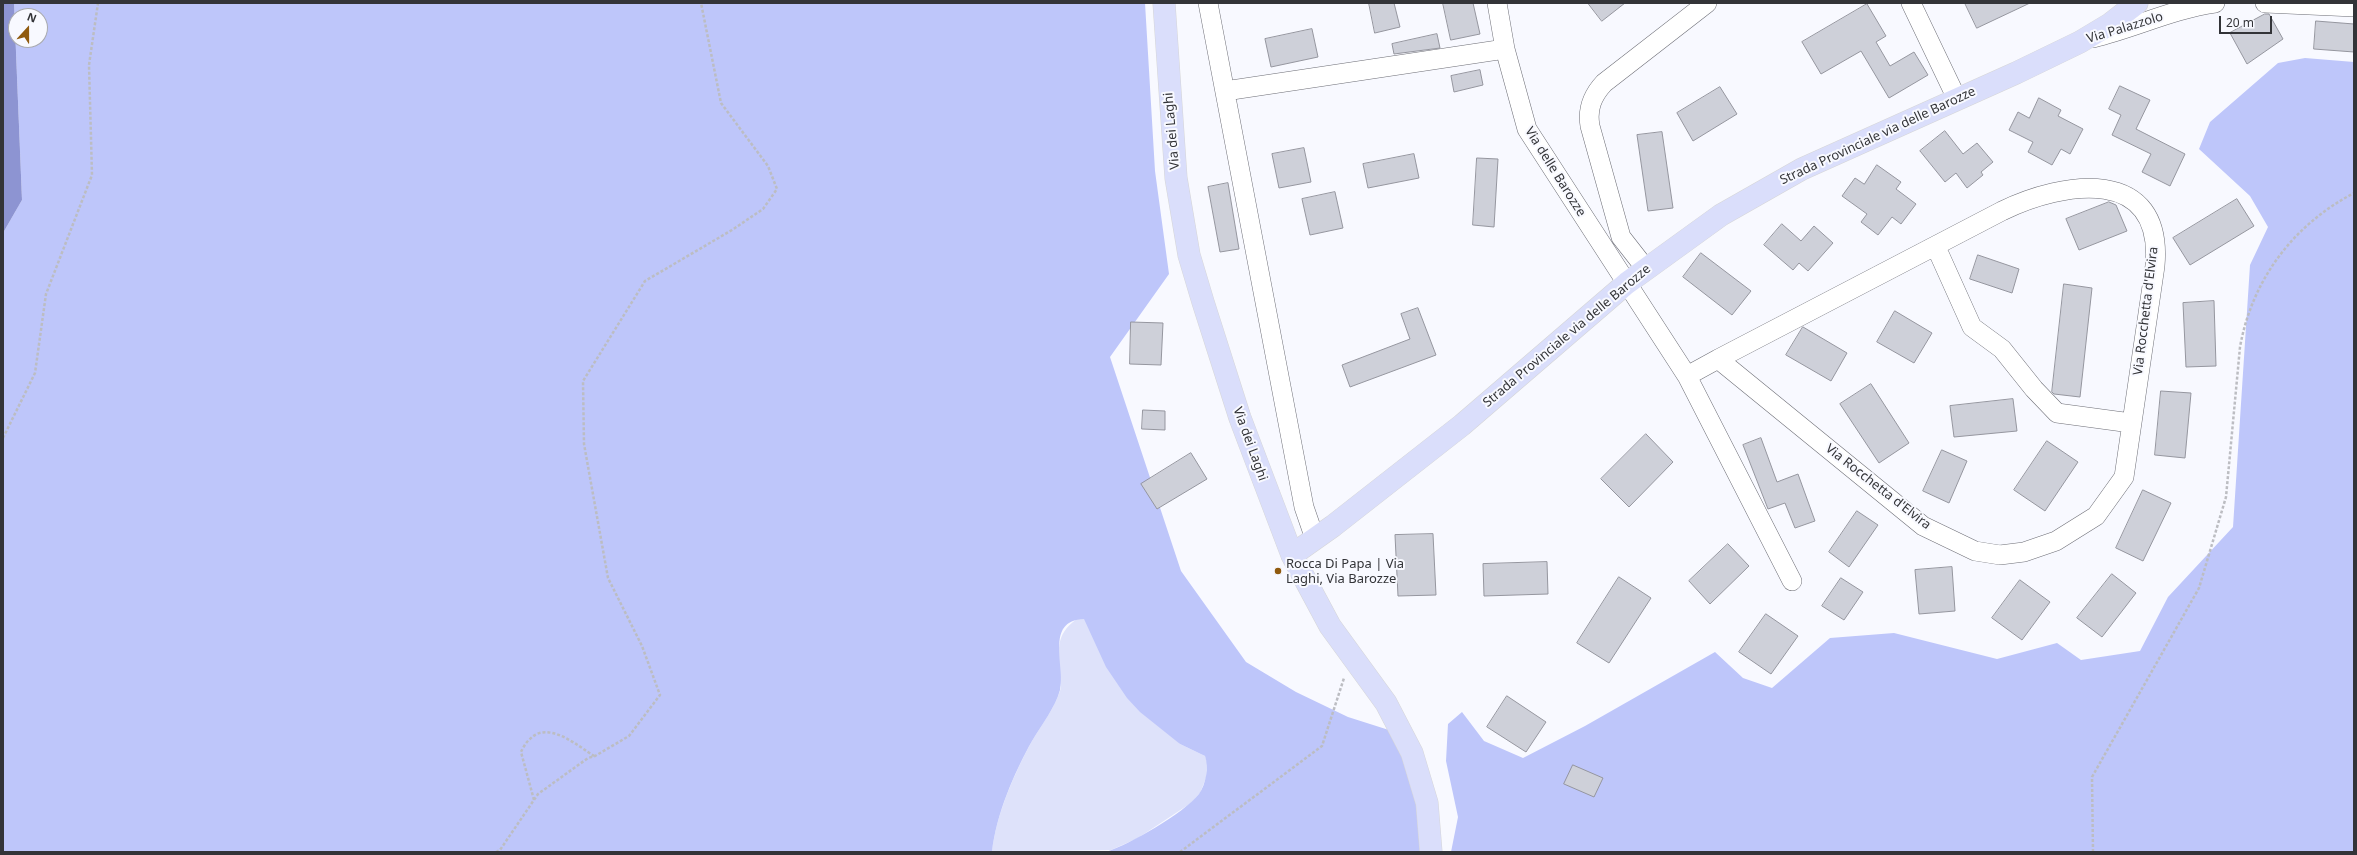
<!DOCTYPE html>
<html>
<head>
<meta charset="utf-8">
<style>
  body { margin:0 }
  #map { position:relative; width:2357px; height:855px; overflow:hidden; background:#f8f9ff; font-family:"Noto Sans",sans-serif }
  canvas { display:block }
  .frame { position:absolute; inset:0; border:4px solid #333438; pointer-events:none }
  .north { position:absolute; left:8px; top:8px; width:40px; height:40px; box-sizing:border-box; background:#f8f9ff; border:1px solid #a9aaaf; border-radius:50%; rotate:21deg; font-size:11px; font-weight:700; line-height:16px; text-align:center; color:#333438 }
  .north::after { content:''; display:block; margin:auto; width:14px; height:18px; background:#905a0e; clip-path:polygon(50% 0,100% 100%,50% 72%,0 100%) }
  .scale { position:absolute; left:2219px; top:16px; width:53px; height:18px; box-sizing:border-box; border:2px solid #333438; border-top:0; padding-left:5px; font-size:12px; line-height:14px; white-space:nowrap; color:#333438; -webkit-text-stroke:3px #f8f9ff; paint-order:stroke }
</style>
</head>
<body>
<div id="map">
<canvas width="2357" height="855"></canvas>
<div class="frame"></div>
<div class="north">N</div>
<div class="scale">20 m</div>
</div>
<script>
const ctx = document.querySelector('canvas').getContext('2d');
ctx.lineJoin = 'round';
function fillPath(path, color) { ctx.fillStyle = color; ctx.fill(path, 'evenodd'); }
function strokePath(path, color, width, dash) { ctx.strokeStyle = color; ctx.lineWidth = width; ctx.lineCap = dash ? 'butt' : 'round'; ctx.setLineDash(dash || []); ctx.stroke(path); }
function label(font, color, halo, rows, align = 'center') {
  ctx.font = font + ' "Noto Sans",sans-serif'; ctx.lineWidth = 4; ctx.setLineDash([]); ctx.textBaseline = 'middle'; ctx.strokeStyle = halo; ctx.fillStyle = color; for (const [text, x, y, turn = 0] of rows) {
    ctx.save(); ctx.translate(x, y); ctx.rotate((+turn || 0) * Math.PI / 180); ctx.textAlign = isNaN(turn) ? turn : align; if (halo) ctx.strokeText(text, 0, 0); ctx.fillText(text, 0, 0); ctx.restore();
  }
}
fillPath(new Path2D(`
  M 1077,619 L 1085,619 L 1092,632 L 1180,744 L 1205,756 L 1207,762 L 1206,778 L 1200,793 L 1191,803 L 1138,838 L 1111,850 L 992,852 C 996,815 1014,774 1032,741 C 1042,724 1054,709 1060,691 C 1062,686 1060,680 1060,676 C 1059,651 1054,635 1077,619 Z`), '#dee2fa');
fillPath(new Path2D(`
  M 14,3 L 1145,3 L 1155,171 L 1169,274 L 1110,357 L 1181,571 L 1246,662 L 1296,692 L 1348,717 L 1392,731 L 1418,795 L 1422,852 L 1106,852 C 1130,844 1183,814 1199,794 C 1206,784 1209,767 1205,756 L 1180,744 L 1140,712 L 1127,698 L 1106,667 L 1084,619 C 1044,620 1066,668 1060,690 C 1055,708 1042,724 1032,741 C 1014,773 996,815 992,852 L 3,852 L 3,233 L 22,200 ZM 16,16 L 40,16 L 40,40 L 16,40 Z
  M 2305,58 L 2354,62 L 2354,852 L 1451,852 L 1458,817 L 1446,761 L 1448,724 L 1462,712 L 1484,741 L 1523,758 L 1585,726 L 1715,652 L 1743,678 L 1772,688 L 1830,638 L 1894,633 L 1997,659 L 2057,643 L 2081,660 L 2140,651 L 2168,597 L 2233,527 L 2250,265 L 2268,227 L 2250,196 L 2199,149 L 2210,122 L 2278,63 Z`), '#bec6fa');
fillPath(new Path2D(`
  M 3,3 L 14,3 L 22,200 L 3,233 Z`), '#8d94d2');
const building = new Path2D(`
  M 1369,3 L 1394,3 L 1400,27 L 1375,33 Z
  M 1443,3 L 1473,3 L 1480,34 L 1451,40 Z
  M 1588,3 L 1625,3 L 1602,21 Z
  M 1965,3 L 2030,3 L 1977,28 Z
  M 1867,4 L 1886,36 L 1876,42 L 1890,66 L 1914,52 L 1928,75 L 1889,98 L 1861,51 L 1821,74 L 1802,42 Z
  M 2265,14 L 2269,14 L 2283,39 L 2247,64 L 2230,33 Z
  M 2316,21 L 2354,24 L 2354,52 L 2314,49 Z
  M 1312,29 L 1318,57 L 1271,67 L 1265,39 Z
  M 1437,34 L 1440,48 L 1394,54 L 1392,44 Z
  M 1480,70 L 1483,85 L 1454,92 L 1451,76 Z
  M 2120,86 L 2150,100 L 2136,129 L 2185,154 L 2170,186 L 2142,172 L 2151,154 L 2112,135 L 2121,115 L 2109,109 Z
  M 1720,87 L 1737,114 L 1693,141 L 1677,113 Z
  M 2039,98 L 2061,110 L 2058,116 L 2083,129 L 2070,154 L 2061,149 L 2052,165 L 2028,152 L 2033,142 L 2009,130 L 2018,112 L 2029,118 Z
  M 1945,131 L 1963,154 L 1977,143 L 1993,162 L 1981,172 L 1983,175 L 1967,188 L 1956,173 L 1945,182 L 1920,151 Z
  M 1662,132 L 1673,208 L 1648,211 L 1637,135 Z
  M 1304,148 L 1311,182 L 1279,188 L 1272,154 Z
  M 1414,154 L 1419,178 L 1368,188 L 1363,164 Z
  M 1477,158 L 1498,159 L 1494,227 L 1473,225 Z
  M 1877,165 L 1901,182 L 1896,189 L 1916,204 L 1901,224 L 1892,217 L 1878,235 L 1861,222 L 1867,214 L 1842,196 L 1855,178 L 1864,184 Z
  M 1228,183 L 1239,249 L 1220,252 L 1208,187 Z
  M 1335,192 L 1343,228 L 1310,235 L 1302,199 Z
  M 2237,199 L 2254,226 L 2190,265 L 2173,238 Z
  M 2109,202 L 2116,205 L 2127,231 L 2079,250 L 2066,219 Z
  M 1782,224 L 1801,241 L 1814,226 L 1833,243 L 1808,271 L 1799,263 L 1793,270 L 1764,245 Z
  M 1701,253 L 1751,291 L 1732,315 L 1683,277 Z
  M 1978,255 L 2019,269 L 2012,293 L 1970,279 Z
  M 2064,284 L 2092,288 L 2080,397 L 2054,394 L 2052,392 Z
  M 2214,301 L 2216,366 L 2186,367 L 2183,303 Z
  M 1418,308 L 1436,355 L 1350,387 L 1342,365 L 1410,339 L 1401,314 Z
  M 1895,311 L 1932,333 L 1914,363 L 1877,342 Z
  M 1131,322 L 1163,323 L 1161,365 L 1130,364 Z
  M 1803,327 L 1847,353 L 1831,381 L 1786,355 Z
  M 1871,384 L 1909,443 L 1879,463 L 1840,404 Z
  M 2161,391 L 2191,393 L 2185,458 L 2155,455 Z
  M 2013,399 L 2017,431 L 1954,437 L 1950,406 Z
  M 1143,410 L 1165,411 L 1165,430 L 1142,429 Z
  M 1646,434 L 1673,462 L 1629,507 L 1601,479 Z
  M 1761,438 L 1777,482 L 1798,474 L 1815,521 L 1795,528 L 1785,503 L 1768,509 L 1743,445 Z
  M 2047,441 L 2078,462 L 2045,511 L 2014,490 Z
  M 1942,450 L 1967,461 L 1949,503 L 1923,491 Z
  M 1191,453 L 1207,479 L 1157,509 L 1141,484 Z
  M 2143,490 L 2171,503 L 2143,561 L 2116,548 Z
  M 1857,511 L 1878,525 L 1849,567 L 1829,552 Z
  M 1433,534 L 1436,595 L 1398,596 L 1395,535 Z
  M 1728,544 L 1749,566 L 1710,604 L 1689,581 Z
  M 1547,562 L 1548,594 L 1484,596 L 1483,564 Z
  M 1952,567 L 1955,611 L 1919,614 L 1915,570 Z
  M 2112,574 L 2136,593 L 2102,637 L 2077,618 Z
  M 1619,577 L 1651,598 L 1609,663 L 1577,643 Z
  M 1841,578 L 1863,592 L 1844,620 L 1822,606 Z
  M 2020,580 L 2050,602 L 2022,640 L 1992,618 Z
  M 1766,614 L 1798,636 L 1771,674 L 1739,652 Z
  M 1507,696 L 1546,722 L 1526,752 L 1487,727 Z
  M 1573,765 L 1603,778 L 1594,797 L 1564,784 Z`);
fillPath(building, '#ced0d9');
strokePath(building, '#95969f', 1);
const minor = new Path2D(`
  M 1208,3 L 1304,507 L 1315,539
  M 1497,3 L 1505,49 L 1527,129 L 1687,376 L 1718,359 L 1923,526 L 1975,551 L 2000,555 L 2024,552 L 2056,541 L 2096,516 L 2124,477 L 2155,266 C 2164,165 2063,181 2002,211 L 1718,359
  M 1911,3 L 1957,99
  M 2265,3 L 2354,7
  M 2093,38 C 2134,28 2173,9 2215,3
  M 1225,91 L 1505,49
  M 1936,247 L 1972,327 L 2002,349 L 2034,389 L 2057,413 L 2131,423
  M 1646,269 L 1621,237 L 1590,126 C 1587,109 1592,96 1604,83 L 1707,3
  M 1687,376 L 1792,581`);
const major = new Path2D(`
  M 1164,3 L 1176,178 L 1189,255 L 1203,302 L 1240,418 L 1292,555 L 1330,626 L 1386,703 L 1412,753 L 1427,803 L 1431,852
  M 1292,555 L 1333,526 L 1462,425 L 1627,283 L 1721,215 L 1802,169 L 2016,73 L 2080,42 L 2110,24 L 2137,3`);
strokePath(minor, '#6d6e76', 20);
strokePath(major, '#d6d6d7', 23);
strokePath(new Path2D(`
  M 3,438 L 35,373 L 46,294 L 92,175 L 89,65 L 98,3
  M 534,800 L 521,752 C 523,748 526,742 530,739 C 548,720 578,746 594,756
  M 496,852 L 500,850 L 538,794 L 588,758 L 595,756 L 629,736 L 660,695 L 642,646 L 608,578 L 584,444 L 583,381 L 645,281 L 732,230 L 763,209 L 777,189 L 768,166 L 721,103 L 701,3
  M 1180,852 L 1322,746 L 1344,678
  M 2093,852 L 2092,777 L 2199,588 L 2226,497 L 2240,347 C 2252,280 2293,225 2354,193`), '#bcbdc2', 2.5, [3, 2]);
strokePath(minor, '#fff', 19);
strokePath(major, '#dadefb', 22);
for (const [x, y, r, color] of [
  [1278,571,4,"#905a0e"]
]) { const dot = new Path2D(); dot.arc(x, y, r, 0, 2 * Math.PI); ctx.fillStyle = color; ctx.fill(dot); strokePath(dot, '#f8f9ff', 1.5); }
label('13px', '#333438', '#f8f9ff', [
  ["Via Palazzolo",2125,28,-17],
  ["Via dei Laghi",1172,131,-95],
  ["Strada Provinciale via delle Barozze",1878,136,-25],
  ["Via delle Barozze",1555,172,58],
  ["Via Rocchetta d'Elvira",2146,311,-83],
  ["Strada Provinciale via delle Barozze",1567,336,-40],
  ["Via dei Laghi",1250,444,70],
  ["Via Rocchetta d'Elvira",1878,487,38]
]);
label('13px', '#333438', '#f8f9ff', [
  ["Rocca Di Papa | Via",1286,564],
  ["Laghi, Via Barozze",1286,579]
], 'left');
</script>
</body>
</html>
